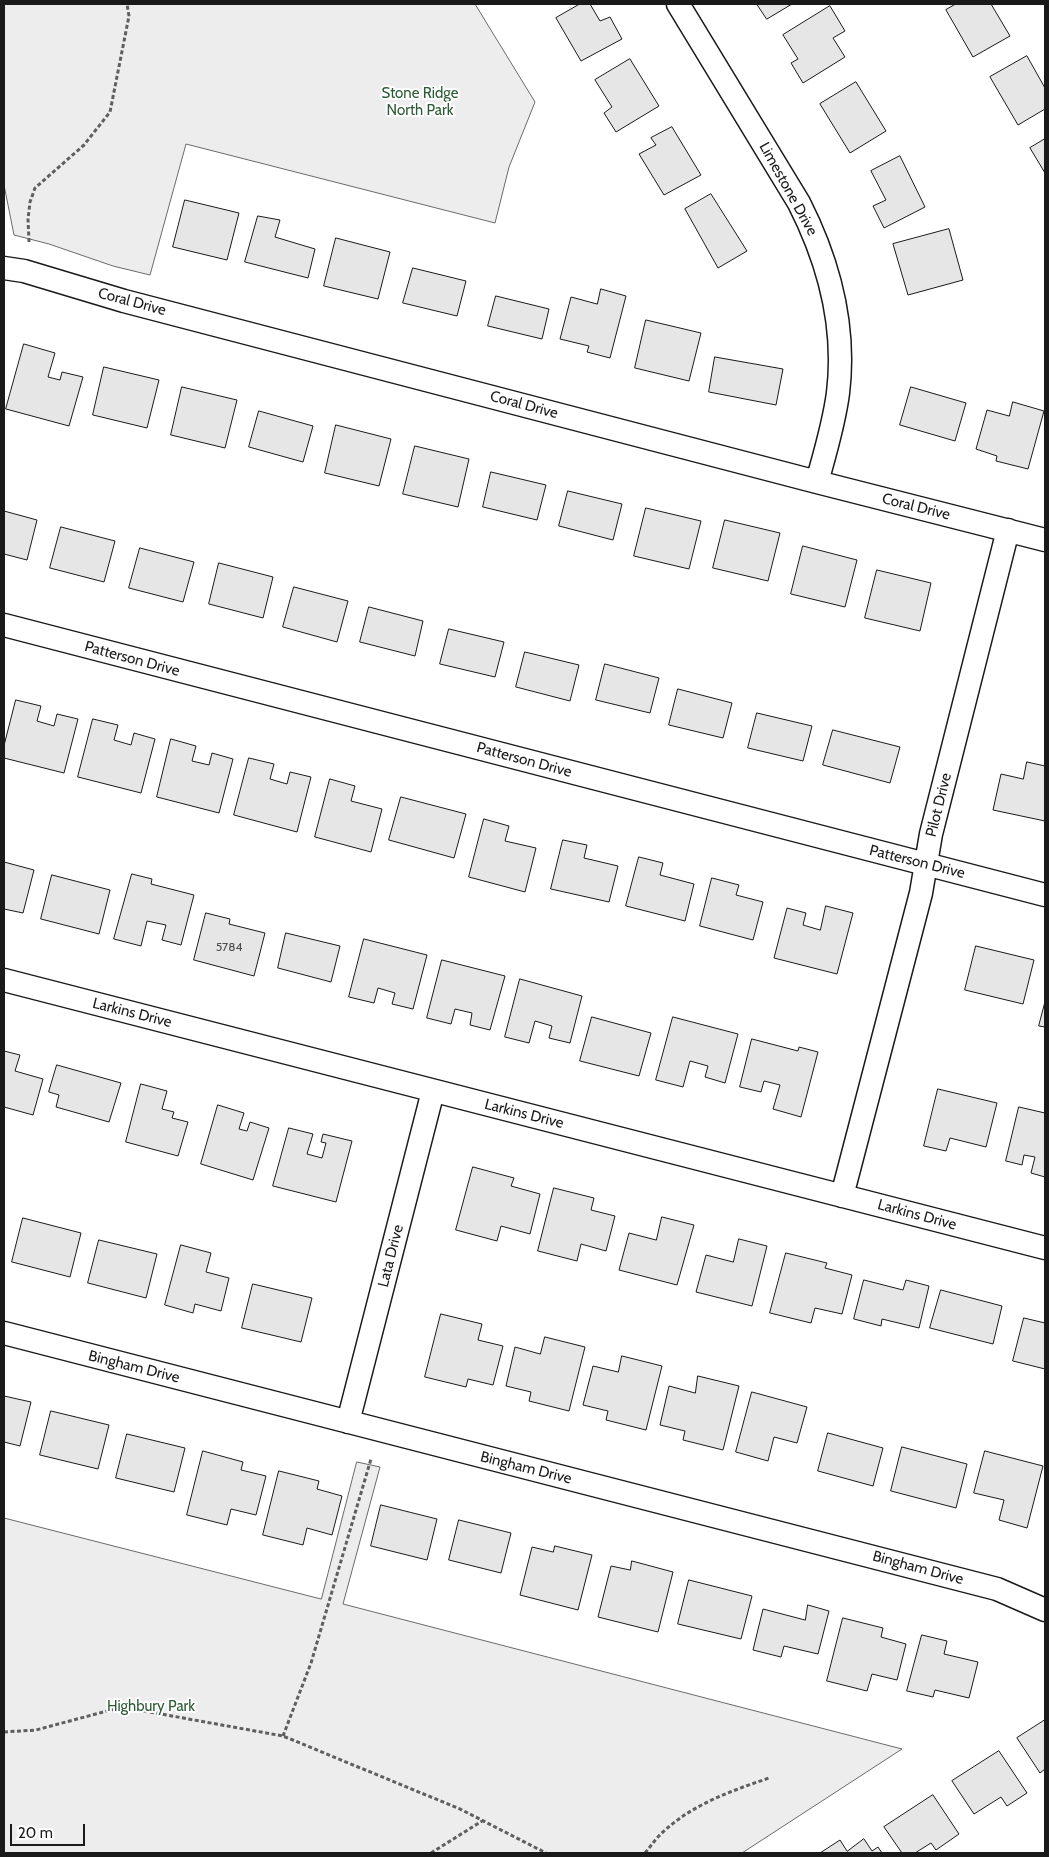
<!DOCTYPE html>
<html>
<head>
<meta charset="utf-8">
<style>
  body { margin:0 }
  #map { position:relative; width:1049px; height:1857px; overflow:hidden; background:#fff; font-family:Cabin,sans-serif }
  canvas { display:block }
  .frame { position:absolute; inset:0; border:5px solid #1a1a1a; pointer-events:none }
  .scale { position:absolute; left:10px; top:1824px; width:75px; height:22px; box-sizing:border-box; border:2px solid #1a1a1a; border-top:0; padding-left:6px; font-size:15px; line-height:18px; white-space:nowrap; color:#1a1a1a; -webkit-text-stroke:4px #fff; paint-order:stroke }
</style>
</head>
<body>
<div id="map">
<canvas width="1049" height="1857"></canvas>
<div class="frame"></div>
<div class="scale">20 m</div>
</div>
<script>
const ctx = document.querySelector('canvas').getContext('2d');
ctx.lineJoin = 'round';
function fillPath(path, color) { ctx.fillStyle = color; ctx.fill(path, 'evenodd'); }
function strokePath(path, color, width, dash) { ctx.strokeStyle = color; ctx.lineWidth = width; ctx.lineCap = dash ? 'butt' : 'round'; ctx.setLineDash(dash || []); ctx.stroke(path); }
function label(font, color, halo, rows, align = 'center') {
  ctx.font = font + ' Cabin,sans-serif'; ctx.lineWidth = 4; ctx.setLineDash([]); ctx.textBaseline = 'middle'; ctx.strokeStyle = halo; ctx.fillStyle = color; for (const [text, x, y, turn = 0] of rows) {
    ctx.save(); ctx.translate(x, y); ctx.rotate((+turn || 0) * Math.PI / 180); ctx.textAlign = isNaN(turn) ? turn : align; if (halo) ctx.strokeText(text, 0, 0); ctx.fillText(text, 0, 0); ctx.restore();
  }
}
const built = new Path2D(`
  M 4,4 L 475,4 L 535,102 L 509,167 L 495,223 L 186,144 L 150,275 L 113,266 L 49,244 L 14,235 L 4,185 Z
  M 357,1462 L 380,1467 L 343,1604 L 902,1749 L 742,1853 L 4,1853 L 4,1518 L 321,1599 Z`);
fillPath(built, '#ededed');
strokePath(built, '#6a6a6a', 1);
const building = new Path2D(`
  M 580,4 L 590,4 L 600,21 L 610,17 L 622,39 L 581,61 L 556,18 Z
  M 757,4 L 792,4 L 767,19 Z
  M 956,4 L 991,4 L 1010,36 L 973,57 L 946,10 Z
  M 830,6 L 845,31 L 833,38 L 845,57 L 803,83 L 791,63 L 798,59 L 783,35 Z
  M 1027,56 L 1045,88 L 1045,109 L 1018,125 L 990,77 Z
  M 630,59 L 659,106 L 616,132 L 604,113 L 612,107 L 595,80 Z
  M 856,82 L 886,131 L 850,153 L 820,104 Z
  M 672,127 L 701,175 L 664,195 L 639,154 L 656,145 L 651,138 Z
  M 1045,139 L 1045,173 L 1030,148 Z
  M 900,156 L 925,207 L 884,228 L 873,206 L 886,200 L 871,171 Z
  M 711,194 L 747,251 L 718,268 L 685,209 Z
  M 185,200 L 239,213 L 227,260 L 173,247 Z
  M 258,216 L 280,220 L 275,237 L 315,249 L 308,278 L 245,262 Z
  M 949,229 L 963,280 L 908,295 L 893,244 Z
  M 336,238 L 390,252 L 378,299 L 324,286 Z
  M 413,268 L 466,281 L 457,316 L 403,303 Z
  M 601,289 L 626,296 L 610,358 L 587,352 L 589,346 L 560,339 L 571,297 L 597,304 Z
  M 496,296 L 549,309 L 542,339 L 488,326 Z
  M 646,320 L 701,333 L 689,381 L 635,368 Z
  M 24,344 L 55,353 L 48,377 L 60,380 L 62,372 L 83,377 L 69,426 L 6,409 Z
  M 715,357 L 783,369 L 776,405 L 709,392 Z
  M 104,367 L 159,380 L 147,428 L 93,415 Z
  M 182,387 L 237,400 L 225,448 L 171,435 Z
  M 911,387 L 966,403 L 955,441 L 900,425 Z
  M 1013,402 L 1044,411 L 1028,469 L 996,461 L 997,456 L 976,449 L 987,410 L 1009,416 Z
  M 259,411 L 313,426 L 303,462 L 249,447 Z
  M 336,425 L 391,439 L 379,486 L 325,473 Z
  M 415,446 L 469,459 L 458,507 L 403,494 Z
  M 491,472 L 546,485 L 537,520 L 483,507 Z
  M 568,491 L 622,504 L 613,540 L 559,526 Z
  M 646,508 L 701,521 L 689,569 L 634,556 Z
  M 4,511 L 37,520 L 27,560 L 4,554 Z
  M 725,520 L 780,533 L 768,581 L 713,568 Z
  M 61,527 L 115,541 L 104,582 L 50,568 Z
  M 803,546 L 857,560 L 845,607 L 791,594 Z
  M 140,548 L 194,562 L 183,602 L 129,588 Z
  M 219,563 L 273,577 L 263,618 L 209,604 Z
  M 877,570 L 931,583 L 920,631 L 865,618 Z
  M 294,587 L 348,601 L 337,642 L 283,627 Z
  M 369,607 L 423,621 L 415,656 L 360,642 Z
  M 449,629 L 504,642 L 495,677 L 440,664 Z
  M 525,652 L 579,665 L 570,701 L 516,687 Z
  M 605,664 L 659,678 L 650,713 L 596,700 Z
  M 678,689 L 732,703 L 723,738 L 669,725 Z
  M 16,700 L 41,706 L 37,721 L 54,726 L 57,714 L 78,719 L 64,773 L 4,758 L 4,746 Z
  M 757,713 L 812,726 L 803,761 L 748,748 Z
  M 93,719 L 118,725 L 114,740 L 131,745 L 134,733 L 155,739 L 141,793 L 78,777 Z
  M 833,730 L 900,747 L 890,783 L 823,765 Z
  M 171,739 L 196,746 L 192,761 L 209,765 L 212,753 L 233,759 L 219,813 L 157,797 Z
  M 249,758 L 274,764 L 270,779 L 287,784 L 290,772 L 311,777 L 297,832 L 234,815 Z
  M 1027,762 L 1045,766 L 1045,821 L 993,810 L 1001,774 L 1023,779 Z
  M 330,779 L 355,786 L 351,801 L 382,809 L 371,852 L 315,837 Z
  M 401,797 L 466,814 L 454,858 L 389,840 Z
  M 484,819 L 509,826 L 505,841 L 536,848 L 525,892 L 469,877 Z
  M 563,840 L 587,845 L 584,858 L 618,866 L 609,902 L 551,889 Z
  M 639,857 L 663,863 L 660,875 L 694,884 L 685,921 L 626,906 Z
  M 4,862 L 34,870 L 23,913 L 4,909 Z
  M 132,874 L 152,879 L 151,884 L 194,895 L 181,945 L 162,940 L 166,925 L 147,921 L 141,946 L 114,939 Z
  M 52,875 L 110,890 L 99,934 L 41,919 Z
  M 712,878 L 739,885 L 736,895 L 763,902 L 753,940 L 700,926 Z
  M 826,906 L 853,913 L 837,974 L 774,958 L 787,908 L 806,913 L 803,925 L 820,930 Z
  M 206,913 L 230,919 L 229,924 L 265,933 L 254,976 L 194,960 Z
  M 286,933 L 340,946 L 331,982 L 278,968 Z
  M 364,939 L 427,955 L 413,1009 L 392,1004 L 395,993 L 378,988 L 374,1003 L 349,997 Z
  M 976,946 L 1034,960 L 1023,1004 L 965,990 Z
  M 442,960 L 505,976 L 490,1030 L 470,1025 L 472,1013 L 455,1009 L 451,1024 L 427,1018 Z
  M 520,979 L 582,996 L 570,1043 L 549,1038 L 552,1026 L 535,1021 L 529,1043 L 505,1037 Z
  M 1045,1002 L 1045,1027 L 1039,1026 Z
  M 592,1017 L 651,1033 L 639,1076 L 580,1061 Z
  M 673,1017 L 738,1034 L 725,1083 L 705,1077 L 708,1066 L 690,1061 L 683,1087 L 656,1080 Z
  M 752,1039 L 798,1051 L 799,1047 L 818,1052 L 801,1117 L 773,1109 L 780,1085 L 764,1081 L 761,1092 L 740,1087 Z
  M 4,1051 L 20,1055 L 15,1071 L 43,1079 L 33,1115 L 4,1107 Z
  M 57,1065 L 121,1083 L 109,1122 L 56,1107 L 59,1095 L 49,1092 Z
  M 141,1084 L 167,1091 L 162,1109 L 174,1112 L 172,1118 L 188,1122 L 178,1156 L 126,1142 Z
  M 938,1089 L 997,1103 L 986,1147 L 950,1138 L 946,1151 L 924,1146 Z
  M 218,1105 L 244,1113 L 239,1129 L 247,1131 L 250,1122 L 269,1128 L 253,1180 L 201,1164 Z
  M 1019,1107 L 1045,1113 L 1045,1177 L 1031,1173 L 1035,1157 L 1024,1155 L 1022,1165 L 1006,1161 Z
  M 289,1128 L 313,1134 L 307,1154 L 322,1158 L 326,1143 L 321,1142 L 323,1134 L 352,1141 L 336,1202 L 273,1186 Z
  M 473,1167 L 514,1178 L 511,1186 L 540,1194 L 530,1234 L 501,1226 L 497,1241 L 456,1230 Z
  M 554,1188 L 594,1198 L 591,1210 L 615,1216 L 606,1251 L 581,1244 L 577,1261 L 538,1251 Z
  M 662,1217 L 694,1225 L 677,1285 L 619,1270 L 629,1233 L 656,1240 Z
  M 23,1218 L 81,1233 L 70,1277 L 12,1262 Z
  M 739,1239 L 767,1246 L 752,1306 L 696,1292 L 706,1255 L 733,1262 Z
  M 99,1240 L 157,1254 L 146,1298 L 88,1283 Z
  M 181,1245 L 211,1253 L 206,1272 L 229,1278 L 221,1311 L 195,1304 L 193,1313 L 165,1305 Z
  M 786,1253 L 827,1263 L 825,1268 L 852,1275 L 842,1314 L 815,1308 L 811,1323 L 770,1313 Z
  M 864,1280 L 903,1290 L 906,1280 L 929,1286 L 919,1328 L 882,1319 L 881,1326 L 854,1319 Z
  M 253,1284 L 312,1298 L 301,1342 L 242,1328 Z
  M 941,1290 L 1002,1306 L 993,1344 L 930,1328 Z
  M 441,1314 L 482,1324 L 478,1340 L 503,1346 L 493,1385 L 468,1379 L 466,1387 L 425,1377 Z
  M 1024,1318 L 1045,1323 L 1045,1369 L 1013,1361 Z
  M 545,1337 L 585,1347 L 569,1411 L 529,1401 L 531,1392 L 506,1386 L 515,1347 L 540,1354 Z
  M 622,1356 L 662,1366 L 646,1430 L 606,1420 L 608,1411 L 583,1405 L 593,1366 L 618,1372 Z
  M 698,1376 L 739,1386 L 723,1450 L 683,1440 L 685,1431 L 660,1425 L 669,1386 L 695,1393 Z
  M 752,1392 L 807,1407 L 797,1443 L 774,1437 L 768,1461 L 736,1452 Z
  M 4,1396 L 31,1402 L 20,1446 L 4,1442 Z
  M 51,1411 L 109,1425 L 98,1469 L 40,1455 Z
  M 828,1433 L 883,1448 L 873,1486 L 818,1471 Z
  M 127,1434 L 185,1448 L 174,1492 L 116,1478 Z
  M 902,1447 L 967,1464 L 956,1508 L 891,1491 Z
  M 203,1451 L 243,1462 L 241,1470 L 266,1476 L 256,1515 L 231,1509 L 227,1525 L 187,1515 Z
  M 985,1451 L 1043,1466 L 1027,1528 L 999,1520 L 1004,1500 L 974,1493 Z
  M 279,1471 L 319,1481 L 317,1489 L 342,1496 L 332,1535 L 307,1528 L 303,1545 L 263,1535 Z
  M 381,1505 L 437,1519 L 427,1560 L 371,1546 Z
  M 459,1520 L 511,1533 L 501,1573 L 449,1560 Z
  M 555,1546 L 592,1555 L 578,1610 L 520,1595 L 532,1547 L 553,1552 Z
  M 632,1561 L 673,1572 L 658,1632 L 598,1617 L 611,1566 L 630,1570 Z
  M 689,1580 L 752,1596 L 741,1639 L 678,1624 Z
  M 808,1605 L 829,1611 L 818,1654 L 784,1646 L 781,1657 L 753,1650 L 763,1609 L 805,1620 Z
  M 843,1618 L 883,1628 L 881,1637 L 906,1644 L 897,1680 L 872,1674 L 867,1691 L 827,1681 Z
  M 922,1635 L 947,1641 L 944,1654 L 978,1662 L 969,1698 L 935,1690 L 933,1697 L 907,1691 Z
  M 1045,1720 L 1045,1769 L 1040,1773 L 1017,1738 Z
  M 999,1751 L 1027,1793 L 1007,1806 L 1001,1797 L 974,1814 L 952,1781 Z
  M 933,1795 L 959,1834 L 936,1850 L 931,1843 L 915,1853 L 902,1853 L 884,1827 Z
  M 864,1839 L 872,1851 L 878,1847 L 882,1853 L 820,1853 L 840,1840 L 847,1851 Z`);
fillPath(building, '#e6e6e6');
strokePath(building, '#1a1a1a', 1);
const minor = new Path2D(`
  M 678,4 L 799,203 C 829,262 846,327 838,393 C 834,424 825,453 817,482
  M 4,268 L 24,271 L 124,301 L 817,482 L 1045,540
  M 4,625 L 1045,895
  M 4,980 L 1045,1248
  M 842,1196 L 921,893 L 931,834 L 1008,530
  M 4,1333 L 997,1589 L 1045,1610
  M 348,1422 L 433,1091`);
strokePath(minor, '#1a1a1a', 25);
strokePath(new Path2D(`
  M 29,242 L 28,219 L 30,202 L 35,188 L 84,145 L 110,112 L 129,16 L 127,4
  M 4,1732 L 36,1730 L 122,1707 L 283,1736 L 460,1809 L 546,1853
  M 283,1736 L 311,1663 L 371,1459
  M 431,1853 L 482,1821
  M 645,1853 C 651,1846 656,1838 663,1832 C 693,1804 731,1791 769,1778`), '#5f5f5f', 3, [4, 2.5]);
strokePath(minor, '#fff', 22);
label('12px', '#4d4d4d', null, [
  ["5784",229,947]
]);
label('15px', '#2b5a34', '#fff', [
  ["Stone Ridge",420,94],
  ["North Park",420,111],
  ["Highbury Park",151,1707]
]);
label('15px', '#1a1a1a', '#fff', [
  ["Limestone Drive",788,189,61],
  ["Coral Drive",132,302,15],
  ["Coral Drive",524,405,15],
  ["Coral Drive",916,507,14],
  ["Patterson Drive",132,659,15],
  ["Patterson Drive",524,760,15],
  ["Pilot Drive",939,805,-76],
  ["Patterson Drive",917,862,14],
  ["Larkins Drive",132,1013,14],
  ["Larkins Drive",524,1114,14],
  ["Larkins Drive",917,1215,15],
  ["Lata Drive",391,1256,-76],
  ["Bingham Drive",134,1367,14],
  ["Bingham Drive",526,1468,14],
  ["Bingham Drive",918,1568,15]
]);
</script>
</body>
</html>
